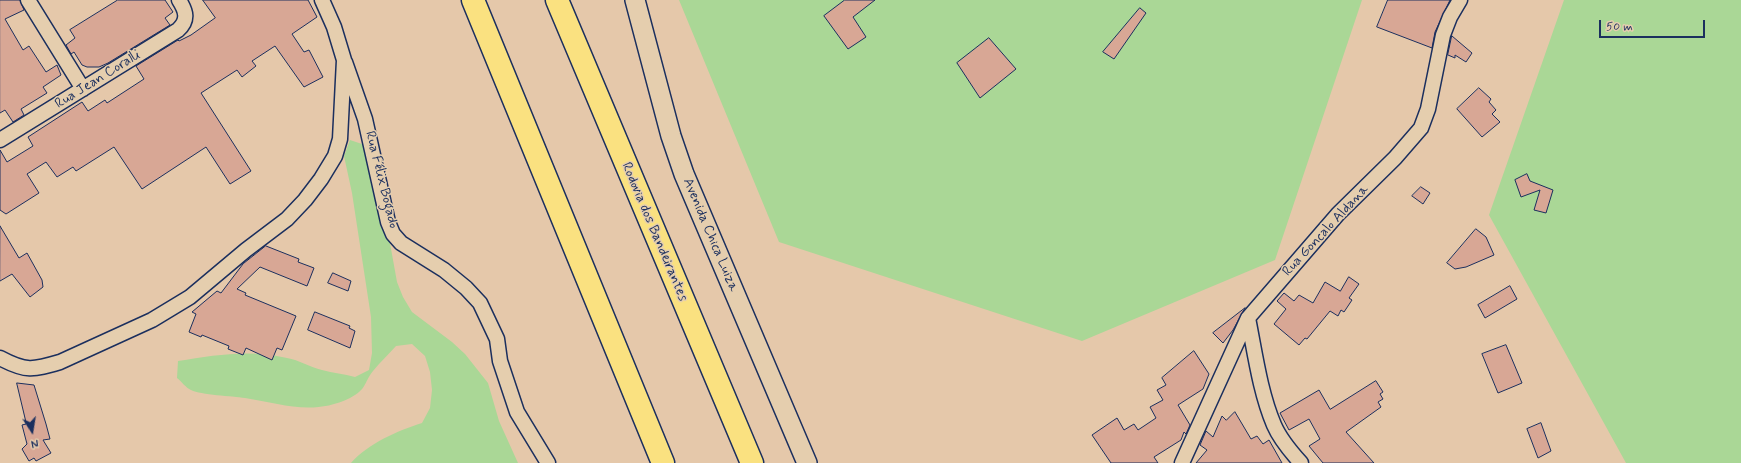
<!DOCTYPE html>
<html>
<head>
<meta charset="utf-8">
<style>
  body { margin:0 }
  #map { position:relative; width:1741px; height:463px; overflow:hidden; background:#e5c8aa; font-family:Mynerve,sans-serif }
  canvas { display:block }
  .north { position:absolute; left:12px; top:411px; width:40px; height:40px; -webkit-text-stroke:3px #e5ceae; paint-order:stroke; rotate:168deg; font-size:11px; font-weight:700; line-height:16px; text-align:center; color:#1b2f5e }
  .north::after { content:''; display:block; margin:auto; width:14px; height:18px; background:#1b2f5e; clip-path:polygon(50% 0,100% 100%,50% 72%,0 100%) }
  .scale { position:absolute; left:1599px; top:20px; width:106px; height:18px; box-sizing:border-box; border:2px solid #1b2f5e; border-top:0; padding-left:5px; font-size:12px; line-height:14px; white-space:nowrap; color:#1b2f5e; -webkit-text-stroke:3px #e5ceae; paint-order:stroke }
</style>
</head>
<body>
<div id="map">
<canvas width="1741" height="463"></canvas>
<div class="north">N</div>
<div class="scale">50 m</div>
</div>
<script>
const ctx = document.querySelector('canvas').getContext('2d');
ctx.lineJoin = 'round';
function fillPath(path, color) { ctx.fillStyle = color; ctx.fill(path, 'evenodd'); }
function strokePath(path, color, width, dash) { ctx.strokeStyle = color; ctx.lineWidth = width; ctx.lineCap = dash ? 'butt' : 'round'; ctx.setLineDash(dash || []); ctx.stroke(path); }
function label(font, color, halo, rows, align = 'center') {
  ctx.font = font + ' Mynerve,sans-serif'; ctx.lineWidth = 3; ctx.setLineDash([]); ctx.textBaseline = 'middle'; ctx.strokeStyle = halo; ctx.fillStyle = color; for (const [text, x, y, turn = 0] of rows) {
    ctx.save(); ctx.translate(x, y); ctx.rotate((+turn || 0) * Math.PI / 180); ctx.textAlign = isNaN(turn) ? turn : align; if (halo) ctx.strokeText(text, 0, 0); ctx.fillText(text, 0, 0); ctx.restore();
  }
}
fillPath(new Path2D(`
  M 679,0 L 1362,0 L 1275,260 L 1082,341 L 779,242 Z
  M 1564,0 L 1741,0 L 1741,463 L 1626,463 L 1489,215 Z
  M 350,140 L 365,145 L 384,210 L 397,282 L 403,297 L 412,312 L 452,342 L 465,354 L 488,383 L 499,421 L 518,463 L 351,463 C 369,443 397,431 422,423 L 430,408 L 432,390 L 430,372 L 425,356 L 412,344 L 396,346 C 389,354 380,362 373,371 C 363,384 367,389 350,398 C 313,416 282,404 245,398 C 232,396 201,395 191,390 C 186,388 181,381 177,378 L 178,361 C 215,355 250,349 287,358 C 299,360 310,367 322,370 C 333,373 344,374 355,377 L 369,370 L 372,353 L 371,317 L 352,193 L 344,156 Z`), '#aad796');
const building = new Path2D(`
  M 0,0 L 20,0 L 24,10 L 5,19 L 23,50 L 29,46 L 46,72 L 57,65 L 61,75 L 43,87 L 47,93 L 21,109 L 24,115 L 13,122 L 5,110 L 0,113 Z
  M 118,0 L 165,0 L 173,12 L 165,18 L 170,25 L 108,63 L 99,67 L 87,67 L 82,65 L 74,52 L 71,54 L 66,45 L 75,38 L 70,30 Z
  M 203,0 L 308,0 L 317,17 L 292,34 L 304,52 L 309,50 L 323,77 L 304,87 L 275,46 L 252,61 L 256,66 L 242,77 L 237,70 L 201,93 L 251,171 L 230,184 L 206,147 L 142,189 L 114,147 L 76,171 L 73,167 L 57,177 L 46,162 L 27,174 L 39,193 L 6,214 L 0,210 L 0,150 L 7,162 L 33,146 L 28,137 L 82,102 L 88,111 L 105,100 L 107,103 L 144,79 L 136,66 L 178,40 L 179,41 L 191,35 L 215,18 Z
  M 845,0 L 875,0 L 853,17 L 866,37 L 848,49 L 824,16 Z
  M 1388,0 L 1450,0 L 1435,32 L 1432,48 L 1377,27 Z
  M 1140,8 L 1146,13 L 1114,59 L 1103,52 Z
  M 1452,36 L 1472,53 L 1466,62 L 1455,55 L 1455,58 L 1448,55 Z
  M 989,38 L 1016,69 L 980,98 L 957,63 Z
  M 1479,88 L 1491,99 L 1489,102 L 1496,110 L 1492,114 L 1500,122 L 1482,137 L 1457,109 Z
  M 1527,174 L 1530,181 L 1553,190 L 1546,213 L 1534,210 L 1540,190 L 1521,197 L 1515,180 Z
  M 1421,187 L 1430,193 L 1423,204 L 1412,196 Z
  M 0,226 L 19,258 L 27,253 L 42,280 L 43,287 L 30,297 L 12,274 L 0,281 Z
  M 1476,229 L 1486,237 L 1494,255 L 1466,267 L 1455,269 L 1447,263 Z
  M 266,246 L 299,259 L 298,262 L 314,268 L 307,286 L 260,267 L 237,289 L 246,293 L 245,295 L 296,316 L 282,350 L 277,348 L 272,360 L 246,348 L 243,355 L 228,349 L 229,346 L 202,335 L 201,337 L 189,332 L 196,314 L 192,312 L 217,291 L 221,293 L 243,264 Z
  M 333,273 L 351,281 L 348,291 L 328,283 Z
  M 1349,277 L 1359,284 L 1349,298 L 1352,300 L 1344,312 L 1341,310 L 1338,316 L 1330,311 L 1307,339 L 1305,338 L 1299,345 L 1274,324 L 1286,309 L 1277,301 L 1284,293 L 1294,301 L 1299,295 L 1313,303 L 1325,282 L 1340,291 Z
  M 1510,286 L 1517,299 L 1485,318 L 1478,305 Z
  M 1245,308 L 1233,330 L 1223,343 L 1213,333 Z
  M 315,312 L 350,326 L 349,328 L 355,331 L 350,348 L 308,330 Z
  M 1506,345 L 1522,383 L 1498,393 L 1482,354 Z
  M 1194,351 L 1209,374 L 1203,389 L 1178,405 L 1190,425 L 1186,434 L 1184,432 L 1181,440 L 1154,457 L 1158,463 L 1111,463 L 1092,435 L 1117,418 L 1124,430 L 1134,424 L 1138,430 L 1156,418 L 1150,407 L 1163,400 L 1157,390 L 1166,385 L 1162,378 Z
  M 1376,381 L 1383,392 L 1380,394 L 1383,399 L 1378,402 L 1381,407 L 1346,432 L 1374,463 L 1323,463 L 1309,446 L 1320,439 L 1309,419 L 1289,430 L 1280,413 L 1319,390 L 1330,409 Z
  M 17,383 L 34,385 L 46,424 L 50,439 L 43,440 L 51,453 L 36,461 L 34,458 L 29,461 L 22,449 L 27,444 L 22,425 L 26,424 Z
  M 1235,412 L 1251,439 L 1257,436 L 1263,444 L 1269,440 L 1282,463 L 1196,463 L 1207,450 L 1200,445 L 1206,431 L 1213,437 L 1222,416 L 1226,420 Z
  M 1541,423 L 1551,451 L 1538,458 L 1527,429 Z`);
fillPath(building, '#d8a795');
strokePath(building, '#1b2f5e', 1);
const minor = new Path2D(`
  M 28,0 L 83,89
  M 345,62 L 365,119 L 388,222 L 393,234 L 401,243 L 444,270 L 466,288 L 480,303 L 497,339 L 500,361 L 517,412 L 548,463
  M 0,140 L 178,30 C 189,20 186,11 179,0
  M 1248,318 C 1255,353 1260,392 1274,425 C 1280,439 1291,452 1301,463
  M 0,358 C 26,372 33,370 60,362 L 152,320 L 190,297 L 246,250 L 287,219 L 305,200 L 321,179 L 335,156 L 340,139 L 344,60 L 334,27 L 322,0
  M 1182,463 L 1248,318 L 1338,214 L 1395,158 L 1421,128 L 1428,109 L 1443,35 L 1450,17 L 1460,0`);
const secondary = new Path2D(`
  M 635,0 L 671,136 L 684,174 L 807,463`);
const motorway = new Path2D(`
  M 473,0 L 663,463
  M 557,0 L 752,463`);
strokePath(minor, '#1b2f5e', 17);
strokePath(secondary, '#1b2f5e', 22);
strokePath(motorway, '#1b2f5e', 25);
strokePath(minor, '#e5ceae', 14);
strokePath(secondary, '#e5ceae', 19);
strokePath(motorway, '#fae180', 22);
label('14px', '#1b2f5e', '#e5ceae', [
  ["Rua Jean Coralli",98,80,-32],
  ["Rua Félix Bogado",381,180,76],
  ["Rua Goncalo Aldana",1326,231,-47],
  ["Rodovia dos Bandeirantes",654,232,67],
  ["Avenida Chica Luiza",710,235,67]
]);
</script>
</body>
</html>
